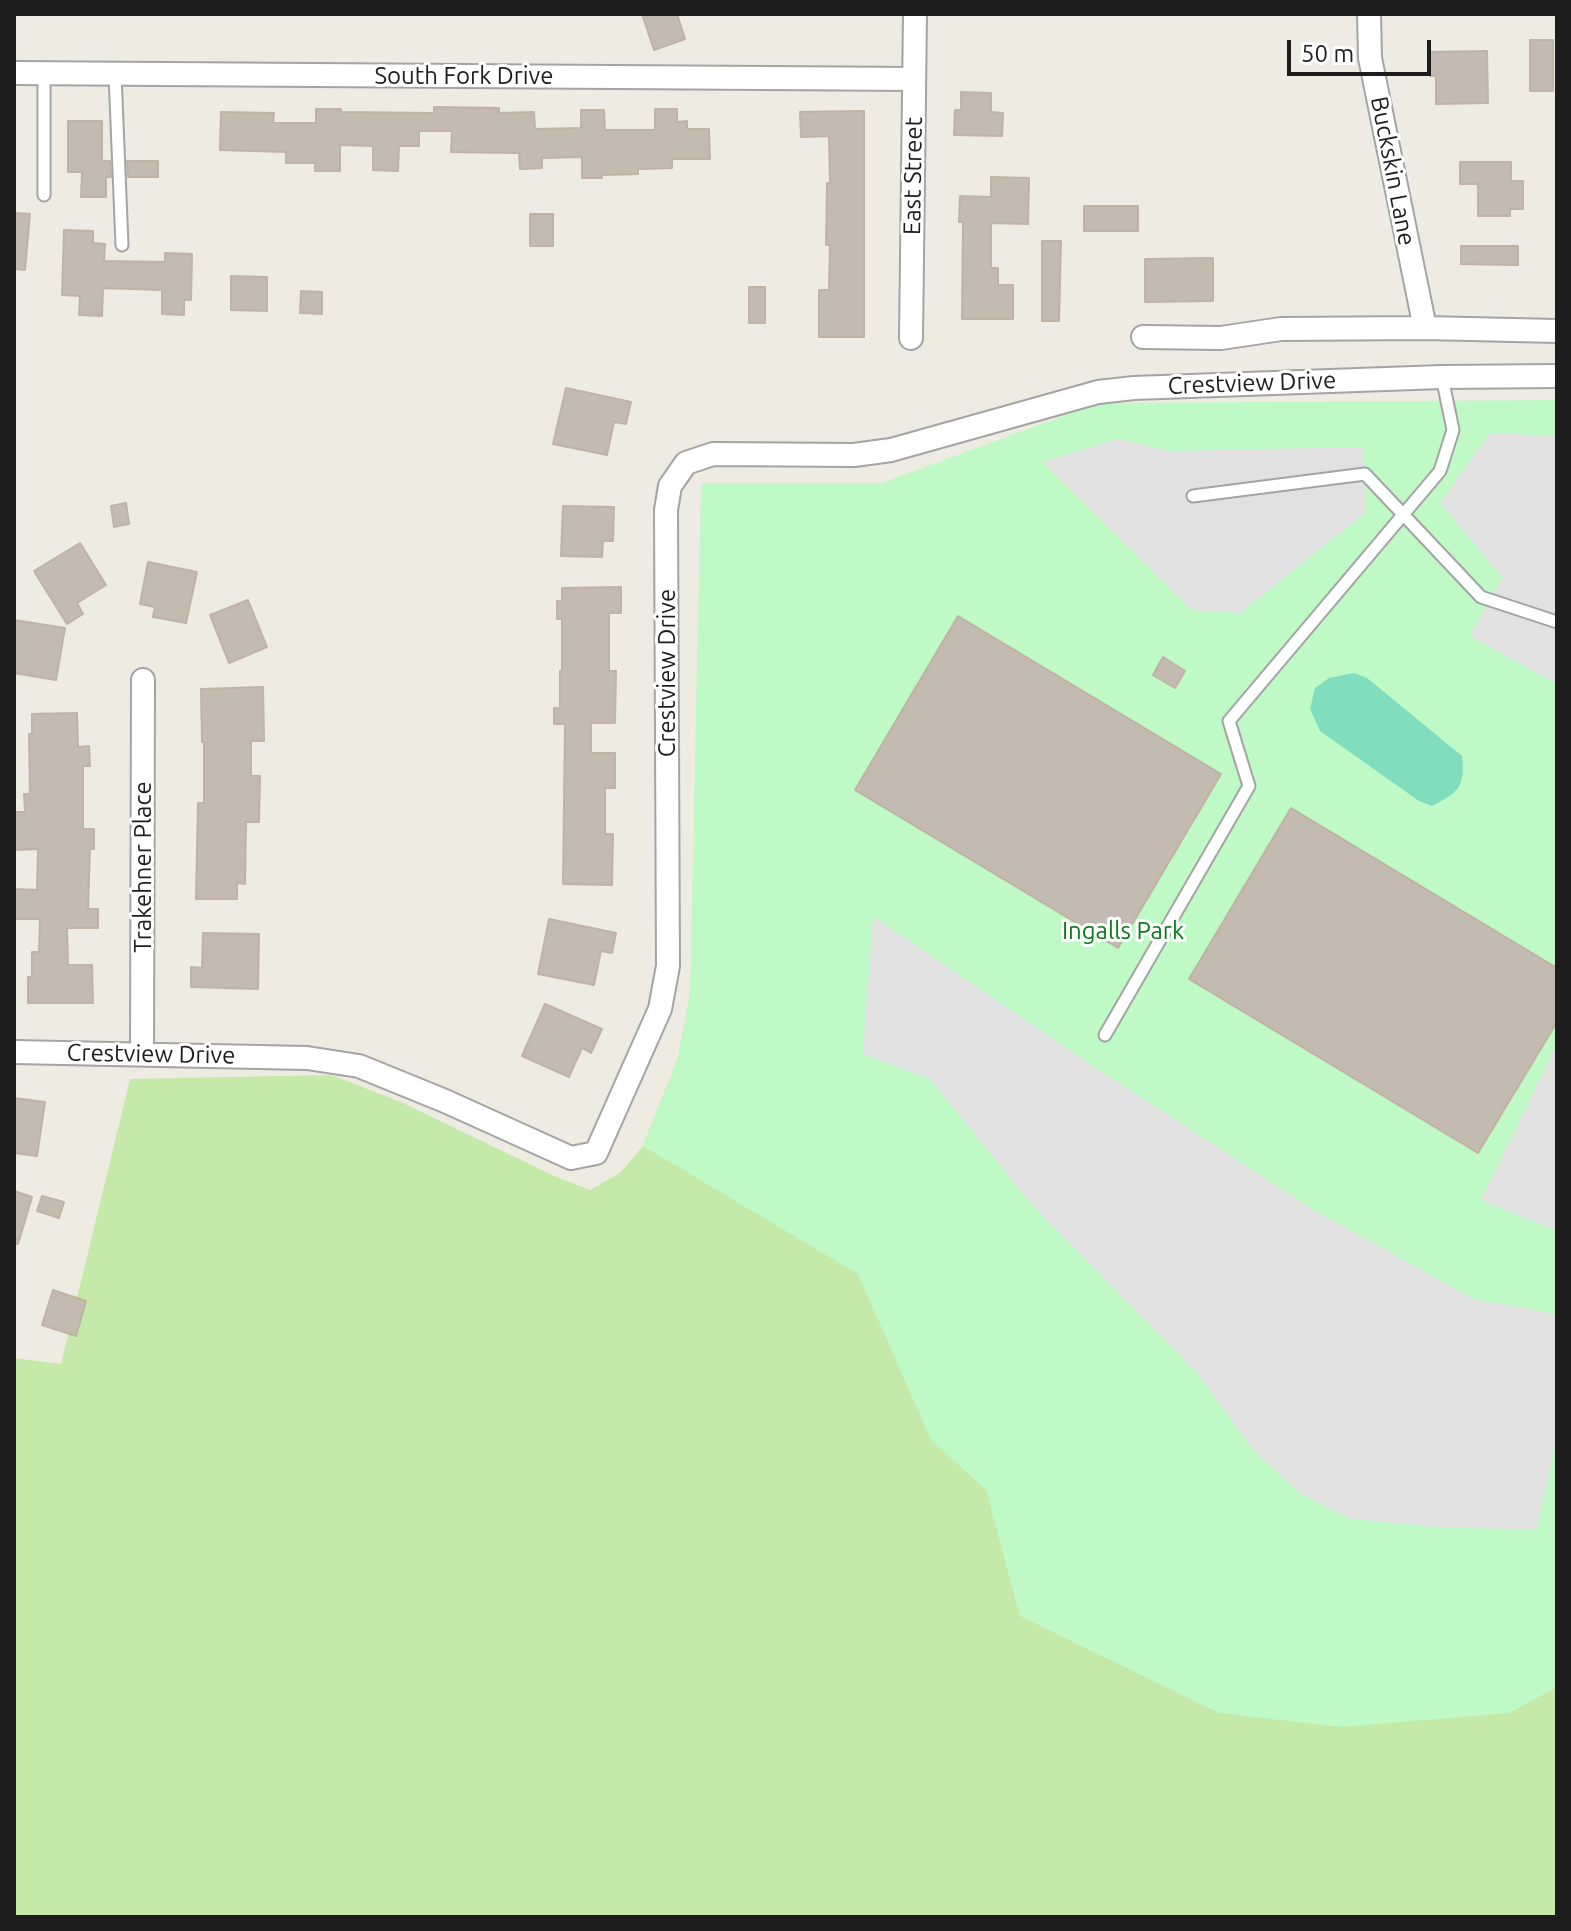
<!DOCTYPE html>
<html>
<head>
<meta charset="utf-8">
<style>
  body { margin:0 }
  #map { position:relative; width:1571px; height:1931px; overflow:hidden; background:#eeebe3; font-family:Ubuntu,sans-serif }
  canvas { display:block }
  .frame { position:absolute; inset:0; border:16px solid #1d1d1d; pointer-events:none }
  .scale { position:absolute; left:1287px; top:40px; width:144px; height:36px; box-sizing:border-box; border:4px solid #1d1d1d; border-top:0; padding-left:10px; font-size:24px; line-height:28px; white-space:nowrap; color:#1d1d1d; -webkit-text-stroke:6px #fff; paint-order:stroke }
</style>
</head>
<body>
<div id="map">
<canvas width="1571" height="1931"></canvas>
<div class="frame"></div>
<div class="scale">50 m</div>
</div>
<script>
const ctx = document.querySelector('canvas').getContext('2d');
ctx.lineJoin = 'round';
function fillPath(path, color) { ctx.fillStyle = color; ctx.fill(path, 'evenodd'); }
function strokePath(path, color, width, dash) { ctx.strokeStyle = color; ctx.lineWidth = width; ctx.lineCap = dash ? 'butt' : 'round'; ctx.setLineDash(dash || []); ctx.stroke(path); }
function label(font, color, halo, rows, align = 'center') {
  ctx.font = font + ' Ubuntu,sans-serif'; ctx.lineWidth = 6; ctx.setLineDash([]); ctx.textBaseline = 'middle'; ctx.strokeStyle = halo; ctx.fillStyle = color; for (const [text, x, y, turn = 0] of rows) {
    ctx.save(); ctx.translate(x, y); ctx.rotate((+turn || 0) * Math.PI / 180); ctx.textAlign = isNaN(turn) ? turn : align; if (halo) ctx.strokeText(text, 0, 0); ctx.fillText(text, 0, 0); ctx.restore();
  }
}
fillPath(new Path2D(`
  M 690,993 L 1557,1529 L 1557,1917 L 14,1917 L 14,1358 L 61,1364 L 130,1079 L 331,1075 L 401,1102 L 552,1175 L 590,1190 L 620,1173 L 643,1146 L 678,1058 Z`), '#c5e9a8');
fillPath(new Path2D(`
  M 1557,400 L 1557,1687 L 1509,1713 L 1341,1727 L 1219,1713 L 1020,1616 L 986,1490 L 931,1440 L 858,1274 L 643,1146 L 678,1058 L 690,993 L 701,483 L 882,483 L 1098,403 Z`), '#bff9c6');
fillPath(new Path2D(`
  M 1354,673 L 1367,678 L 1462,756 C 1465,787 1459,792 1432,806 L 1419,801 L 1320,731 L 1310,709 L 1315,688 L 1329,678 Z`), '#80debe');
fillPath(new Path2D(`
  M 1490,433 L 1557,436 L 1557,684 L 1470,636 L 1502,577 L 1440,503 Z
  M 1118,439 L 1168,451 L 1364,447 L 1365,513 L 1240,613 L 1191,610 L 1042,462 Z
  M 873,916 L 1087,1062 L 1314,1210 L 1474,1299 L 1557,1314 L 1557,1435 L 1537,1530 L 1438,1527 L 1351,1519 L 1301,1494 L 1253,1450 L 1199,1375 L 1033,1206 L 930,1079 L 863,1054 Z
  M 1557,1044 L 1557,1231 L 1481,1200 Z`), '#e1e1e1');
const building = new Path2D(`
  M 642,14 L 677,14 L 685,39 L 654,50 Z
  M 1530,40 L 1553,40 L 1553,91 L 1530,91 Z
  M 1487,51 L 1488,103 L 1436,104 L 1436,76 L 1430,76 L 1430,52 Z
  M 961,92 L 991,93 L 991,112 L 1003,113 L 1002,136 L 954,135 L 955,110 L 961,110 Z
  M 434,107 L 499,108 L 499,113 L 534,112 L 535,129 L 581,128 L 581,110 L 604,110 L 605,130 L 655,130 L 655,109 L 677,109 L 677,122 L 687,121 L 687,129 L 709,129 L 710,159 L 672,159 L 672,168 L 638,169 L 638,174 L 602,175 L 602,178 L 582,178 L 582,157 L 542,158 L 542,168 L 520,169 L 519,153 L 451,152 L 452,131 L 419,131 L 419,146 L 399,146 L 398,171 L 373,170 L 373,146 L 340,145 L 340,171 L 315,171 L 315,163 L 286,163 L 286,152 L 220,150 L 221,112 L 274,113 L 273,123 L 316,123 L 316,109 L 341,109 L 341,112 L 434,113 Z
  M 864,111 L 864,337 L 819,337 L 819,290 L 829,290 L 830,245 L 826,245 L 827,183 L 830,183 L 829,136 L 801,137 L 800,112 Z
  M 68,121 L 102,121 L 102,161 L 110,161 L 111,177 L 106,177 L 106,197 L 81,197 L 82,172 L 68,172 Z
  M 127,161 L 158,161 L 158,177 L 128,177 Z
  M 1460,162 L 1511,162 L 1511,181 L 1523,181 L 1523,209 L 1510,209 L 1510,216 L 1478,216 L 1478,184 L 1460,184 Z
  M 991,177 L 1029,178 L 1028,224 L 991,223 L 991,268 L 998,268 L 998,285 L 1013,285 L 1013,319 L 962,319 L 963,222 L 959,222 L 960,196 L 991,197 Z
  M 1084,206 L 1138,206 L 1138,231 L 1084,231 Z
  M 14,213 L 30,214 L 25,270 L 14,269 Z
  M 530,214 L 553,214 L 553,246 L 530,246 Z
  M 64,230 L 93,231 L 93,243 L 105,244 L 104,261 L 165,262 L 165,253 L 192,254 L 191,300 L 184,300 L 184,315 L 162,314 L 162,290 L 103,288 L 102,316 L 79,315 L 80,296 L 62,295 Z
  M 1042,241 L 1061,241 L 1059,321 L 1042,321 Z
  M 1461,246 L 1518,246 L 1518,265 L 1461,264 Z
  M 1213,258 L 1213,301 L 1145,302 L 1145,259 Z
  M 231,276 L 267,277 L 267,311 L 231,310 Z
  M 749,287 L 765,287 L 765,323 L 749,323 Z
  M 301,291 L 322,292 L 322,314 L 300,313 Z
  M 566,388 L 631,402 L 626,424 L 614,422 L 607,455 L 553,444 Z
  M 126,503 L 129,524 L 114,527 L 111,506 Z
  M 563,506 L 614,507 L 613,541 L 603,541 L 602,557 L 561,556 Z
  M 80,543 L 106,585 L 77,603 L 83,614 L 67,624 L 34,571 Z
  M 148,562 L 197,572 L 186,623 L 153,617 L 155,607 L 140,604 Z
  M 621,587 L 621,613 L 609,613 L 609,671 L 616,671 L 615,723 L 591,723 L 591,753 L 615,753 L 615,788 L 605,788 L 605,834 L 613,834 L 612,885 L 563,884 L 565,724 L 554,724 L 554,708 L 560,708 L 560,671 L 562,671 L 562,619 L 557,619 L 557,601 L 562,601 L 562,588 Z
  M 248,600 L 267,647 L 229,663 L 210,615 Z
  M 958,616 L 1221,774 L 1118,948 L 855,790 Z
  M 14,620 L 65,628 L 56,680 L 14,673 Z
  M 1163,657 L 1185,671 L 1175,688 L 1153,675 Z
  M 263,687 L 264,741 L 251,741 L 251,776 L 260,776 L 259,822 L 246,822 L 245,884 L 237,883 L 237,899 L 196,899 L 198,803 L 204,803 L 204,742 L 202,742 L 201,689 Z
  M 77,713 L 78,747 L 89,746 L 90,766 L 83,766 L 83,829 L 94,829 L 94,849 L 90,849 L 88,909 L 98,909 L 98,928 L 67,928 L 68,965 L 92,965 L 93,1003 L 28,1003 L 28,977 L 32,977 L 32,952 L 39,952 L 40,919 L 14,919 L 14,889 L 37,890 L 38,849 L 14,850 L 14,812 L 25,812 L 24,794 L 30,794 L 29,734 L 32,734 L 32,714 Z
  M 1291,808 L 1557,968 L 1557,1022 L 1478,1153 L 1189,979 Z
  M 549,919 L 616,933 L 612,953 L 601,951 L 594,985 L 538,974 Z
  M 203,933 L 259,934 L 258,989 L 191,987 L 191,967 L 202,968 Z
  M 545,1004 L 602,1029 L 591,1053 L 582,1048 L 569,1077 L 522,1056 Z
  M 14,1098 L 45,1102 L 37,1156 L 14,1153 Z
  M 14,1191 L 32,1197 L 18,1244 L 14,1243 Z
  M 42,1196 L 64,1202 L 59,1218 L 37,1211 Z
  M 53,1290 L 86,1301 L 76,1336 L 42,1325 Z`);
fillPath(building, '#c3bab2');
strokePath(building, '#c0b2a5', 2);
const lane = new Path2D(`
  M 44,73 L 44,195
  M 115,74 L 122,245
  M 1193,496 L 1365,474 L 1481,597 L 1557,622
  M 1105,1035 L 1249,786 L 1229,721 L 1440,471 L 1453,430 L 1442,377`);
const street = new Path2D(`
  M 1369,14 L 1370,58 L 1425,328
  M 14,73 L 914,79
  M 1143,337 L 1221,338 L 1281,329 L 1425,328 L 1557,331
  M 911,338 L 915,14
  M 14,1052 L 307,1058 L 359,1066 L 445,1101 L 571,1158 L 596,1153 L 660,1009 L 668,966 L 666,510 L 670,486 L 686,463 L 713,454 L 854,455 L 891,450 L 1098,392 L 1134,388 L 1442,377 L 1557,376
  M 142,1054 L 143,680`);
strokePath(lane, '#a4a4a4', 15);
strokePath(street, '#a4a4a4', 26);
strokePath(lane, '#fff', 11);
strokePath(street, '#fff', 22);
label('24px', '#1d1d1d', '#fff', [
  ["South Fork Drive",464,76],
  ["Buckskin Lane",1393,171,79],
  ["East Street",913,176,-89],
  ["Crestview Drive",1252,383,-2],
  ["Crestview Drive",667,673,-90],
  ["Trakehner Place",143,867,-90],
  ["Crestview Drive",151,1054,1]
]);
label('24px', '#0b7b1a', '#fff', [
  ["Ingalls Park",1123,931]
]);
</script>
</body>
</html>
